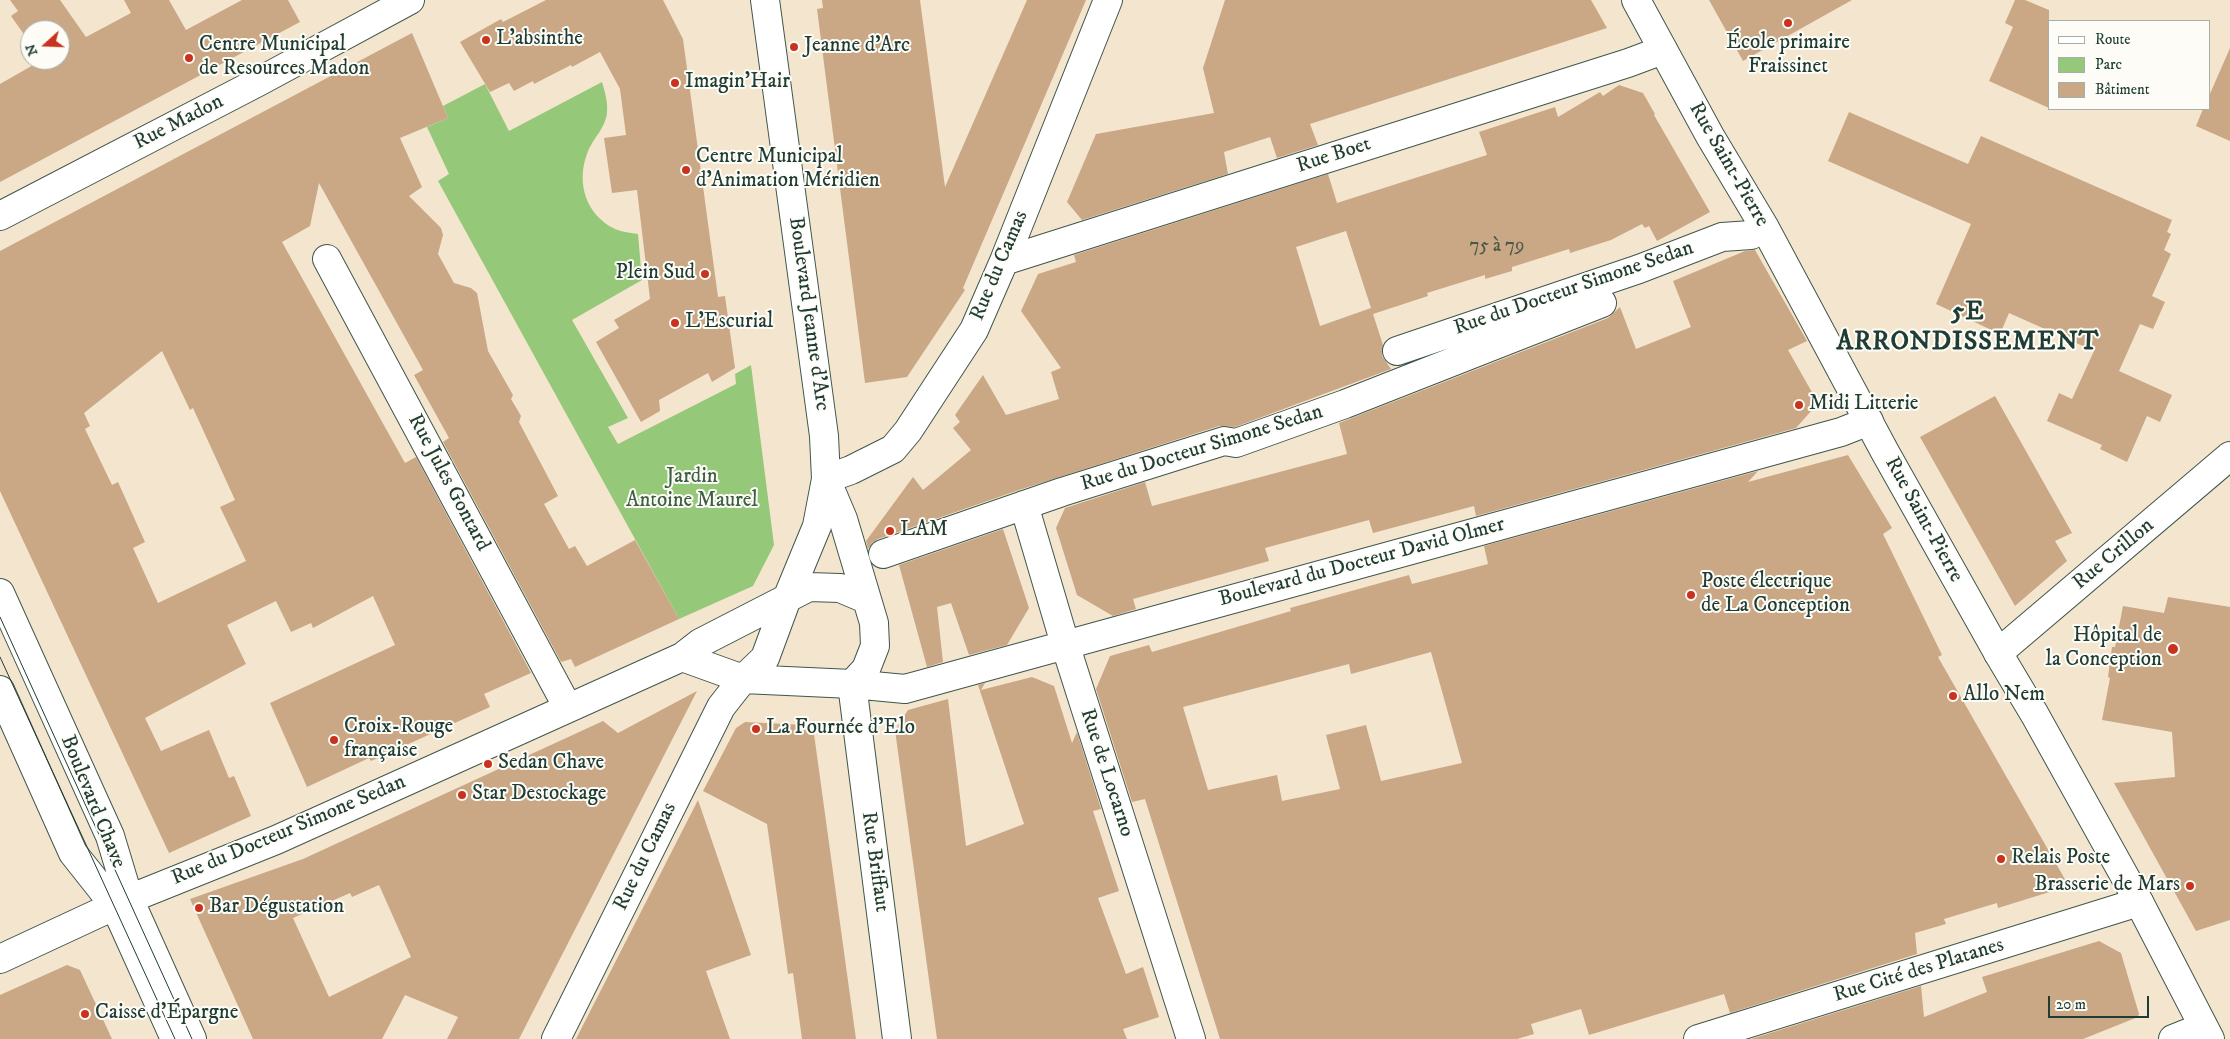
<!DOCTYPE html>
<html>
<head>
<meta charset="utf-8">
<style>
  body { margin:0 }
  #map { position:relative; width:2230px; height:1039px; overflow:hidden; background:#f4e6ce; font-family:"IM FELL DW Pica",serif }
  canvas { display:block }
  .legend { position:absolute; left:2048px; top:20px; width:162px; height:90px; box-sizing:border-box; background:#fdfcf7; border:1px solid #a4b0a9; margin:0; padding:6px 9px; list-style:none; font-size:15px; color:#1f3d34 }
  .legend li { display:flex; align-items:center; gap:10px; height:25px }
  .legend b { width:25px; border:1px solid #a4b0a9 }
  .north { position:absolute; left:20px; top:20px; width:50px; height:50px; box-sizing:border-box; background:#fdfcf7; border:1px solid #a4b0a9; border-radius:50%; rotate:250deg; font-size:14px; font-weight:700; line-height:20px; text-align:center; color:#1f3d34 }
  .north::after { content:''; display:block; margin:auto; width:18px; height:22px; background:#c8321e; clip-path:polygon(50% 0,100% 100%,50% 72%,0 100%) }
  .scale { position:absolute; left:2048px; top:996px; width:101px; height:22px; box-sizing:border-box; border:2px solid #1f3d34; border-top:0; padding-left:6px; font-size:15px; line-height:18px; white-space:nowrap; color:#1f3d34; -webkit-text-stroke:4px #fdfcf7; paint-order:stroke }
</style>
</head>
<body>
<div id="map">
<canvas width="2230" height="1039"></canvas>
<ul class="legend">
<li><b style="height:6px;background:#fff"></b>Route</li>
<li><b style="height:14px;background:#96c879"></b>Parc</li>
<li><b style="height:14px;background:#caa785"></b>Bâtiment</li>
</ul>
<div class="north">N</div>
<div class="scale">20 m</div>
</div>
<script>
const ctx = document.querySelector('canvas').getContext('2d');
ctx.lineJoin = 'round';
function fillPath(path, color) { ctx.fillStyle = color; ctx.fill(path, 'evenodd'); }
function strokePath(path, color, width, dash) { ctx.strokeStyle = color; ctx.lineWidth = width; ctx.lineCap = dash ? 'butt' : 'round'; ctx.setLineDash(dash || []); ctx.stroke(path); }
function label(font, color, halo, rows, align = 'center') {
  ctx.font = font + ' "IM FELL DW Pica",serif'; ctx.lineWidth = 4; ctx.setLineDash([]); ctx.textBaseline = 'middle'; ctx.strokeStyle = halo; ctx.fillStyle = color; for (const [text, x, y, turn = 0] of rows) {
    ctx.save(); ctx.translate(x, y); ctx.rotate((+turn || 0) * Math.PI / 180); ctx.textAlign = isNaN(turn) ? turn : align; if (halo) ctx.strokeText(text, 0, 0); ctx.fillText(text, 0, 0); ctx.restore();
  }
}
fillPath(new Path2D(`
  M 602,82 C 605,92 608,102 607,112 C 606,128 592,139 587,154 C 576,183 586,215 615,229 C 622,232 631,233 638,234 L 642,280 L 572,320 L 628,418 L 608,427 L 618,444 L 736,384 L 735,374 L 751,365 L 774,545 L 753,586 L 679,619 L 438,181 L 449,174 L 427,127 L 448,118 L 443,106 L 485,84 L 509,131 Z`), '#96c879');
fillPath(new Path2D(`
  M 10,0 L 60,0 L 86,37 L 131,13 L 124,0 L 169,0 L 186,30 L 242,0 L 288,0 L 300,22 L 0,182 L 0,84 L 42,60 L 60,60 L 60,30 L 30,30 L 30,43 L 11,16 L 18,11 Z
  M 546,0 L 663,0 L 683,39 L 718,297 L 725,296 L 735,368 L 712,382 L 708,373 L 659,400 L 660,411 L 641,422 L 596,342 L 619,328 L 614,320 L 650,299 L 637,190 L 612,193 L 604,138 L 626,135 L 620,89 L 600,52 L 572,67 L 571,65 L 534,84 L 533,81 L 514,91 L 509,83 L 490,92 L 460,42 L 501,19 L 503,22 Z
  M 822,0 L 920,0 L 945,187 L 1027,0 L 1086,0 L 963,288 L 965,290 L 907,377 L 865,383 L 817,9 L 823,8 Z
  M 1225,0 L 1591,0 L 1607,28 L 1310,124 L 1318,145 L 1277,158 L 1270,137 L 1224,152 L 1228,174 L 1082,220 L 1067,202 L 1096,134 L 1214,113 L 1203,68 Z
  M 1709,0 L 1852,0 L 1743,61 Z
  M 2015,0 L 2025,0 L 2049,10 L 2049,108 L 1989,81 L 2013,27 L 2005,23 Z
  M 412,33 L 448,118 L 400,138 L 422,187 L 409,196 L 441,228 L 443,235 L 438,254 L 454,283 L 471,288 L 477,293 L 488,351 L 513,395 L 511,399 L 521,416 L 519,422 L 558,496 L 544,504 L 569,549 L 575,546 L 587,566 L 635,540 L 679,619 L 575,667 L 571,659 L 561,662 L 443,442 L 449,438 L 414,375 L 423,370 L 319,183 L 310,226 L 282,242 L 405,463 L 416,457 L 531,673 L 484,694 L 490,707 L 371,761 L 369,758 L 307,787 L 270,703 L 395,645 L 373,596 L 313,628 L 311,623 L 291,632 L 276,601 L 227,625 L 246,664 L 145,718 L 161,751 L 209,730 L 229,778 L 234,776 L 251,816 L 169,853 L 0,491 L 0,251 ZM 162,351 L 190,410 L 193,408 L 235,500 L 220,507 L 246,561 L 158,603 L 133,548 L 145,542 L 118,482 L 112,485 L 85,429 L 90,426 L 84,413 Z
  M 2230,48 L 2230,141 L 2196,126 L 2203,109 L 2209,109 L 2209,96 Z
  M 1619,85 L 1643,93 L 1655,114 L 1654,115 L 1710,212 L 1657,241 L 1649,226 L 1645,228 L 1642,224 L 1611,240 L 1570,253 L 1569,249 L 1512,267 L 1512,271 L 1485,279 L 1485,275 L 1427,293 L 1428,296 L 1373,314 L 1383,345 L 1382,356 L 1391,369 L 1235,427 L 1219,426 L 1019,490 L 878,539 L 872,543 L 868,549 L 866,541 L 913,477 L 923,490 L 971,450 L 953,428 L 960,422 L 955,415 L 983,375 L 1006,415 L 1059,399 L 1051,372 L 1061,368 L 1021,311 L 1038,274 L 1076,262 L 1074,255 L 1328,174 L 1337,203 L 1487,155 L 1479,132 L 1555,107 L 1558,117 L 1600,92 L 1603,96 ZM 1346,231 L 1371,308 L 1320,326 L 1296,247 Z
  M 1849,112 L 1968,164 L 1981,136 L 2172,220 L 2167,232 L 2171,234 L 2164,250 L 2171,254 L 2152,296 L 2165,302 L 2153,329 L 2140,324 L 2119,371 L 2172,395 L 2160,422 L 2147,416 L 2127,462 L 2100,449 L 2102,445 L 2047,421 L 2059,393 L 2072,399 L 2094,351 L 2009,313 L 2000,334 L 1936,304 L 1971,224 L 1828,161 Z
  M 1755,250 L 1807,341 L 1788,350 L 1813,394 L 1815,402 L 1812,410 L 1796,428 L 1476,516 L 1474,506 L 1373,533 L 1369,520 L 1265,548 L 1269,561 L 1133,599 L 1136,609 L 1113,616 L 1077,595 L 1056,528 L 1065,508 L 1145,482 L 1152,506 L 1347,454 L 1339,423 L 1608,318 L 1620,307 L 1636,349 L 1691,327 L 1673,281 L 1745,251 Z
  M 1995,396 L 2072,533 L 2055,541 L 2067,561 L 2015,606 L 1920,437 Z
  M 1848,455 L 1892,528 L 1883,534 L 1942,655 L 1938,657 L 2066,881 L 2055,885 L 2056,890 L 1998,908 L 1997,903 L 1944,919 L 1946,924 L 1915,933 L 1917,954 L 1730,1013 L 1724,994 L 1589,1035 L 1581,1009 L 1531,1024 L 1534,1034 L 1517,1039 L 1220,1039 L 1145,799 L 1132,802 L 1096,689 L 1110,656 L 1149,645 L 1152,652 L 1291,611 L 1290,608 L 1409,575 L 1412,584 L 1488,564 L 1484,546 L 1758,471 L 1748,482 ZM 1431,652 L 1462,763 L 1381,781 L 1366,725 L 1326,735 L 1340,789 L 1282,801 L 1277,775 L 1208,790 L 1183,707 L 1349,664 L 1351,674 Z
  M 1003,529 L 1029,608 L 1007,645 L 969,655 L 951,603 L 937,607 L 943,662 L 927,667 L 899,565 Z
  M 2168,597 L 2230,607 L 2230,920 L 2196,931 L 2114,783 L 2175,777 L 2172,732 L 2102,720 L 2110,678 L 2108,677 L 2112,647 L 2115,647 L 2123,606 L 2164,613 Z
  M 1032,677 L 1054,686 L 1072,743 L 1077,732 L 1101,809 L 1093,811 L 1119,891 L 1098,898 L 1126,974 L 1143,967 L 1159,1017 L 1123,1029 L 1127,1039 L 937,1039 L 895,730 L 908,710 L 948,699 L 966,846 L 1024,824 L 978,685 L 985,683 L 981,690 Z
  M 697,691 L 519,1039 L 447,1039 L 458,1017 L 405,995 L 382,1039 L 253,1039 L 190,899 L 303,859 L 603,721 L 618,733 ZM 379,885 L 411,957 L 329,997 L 293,918 L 350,893 L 352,897 Z
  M 745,722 L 805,725 L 814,734 L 856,1039 L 802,1039 L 793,973 L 788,974 L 767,824 L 703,791 L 736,728 Z
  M 698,800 L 751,955 L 706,971 L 730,1039 L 576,1039 Z
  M 2099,941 L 2121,953 L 2139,1014 L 2138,1017 L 2083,1039 L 1751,1039 L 1921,986 L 1924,1017 L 1987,992 L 1982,977 Z
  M 67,965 L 80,970 L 112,1039 L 0,1039 L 0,995 Z`), '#caa785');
const street = new Path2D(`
  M 0,216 L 260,81 L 410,0
  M 327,259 L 568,708
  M 1004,261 L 1628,63 L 1663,50
  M 1397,351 L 1639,269 L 1722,237 L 1751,235
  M 826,479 L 851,470 L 893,449 L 908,431 L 974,330 L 1004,261 L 1108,0
  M 1024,505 L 1065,644 L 1191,1039
  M 883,554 L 1062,492 L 1224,441 L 1236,443 L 1345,404 L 1602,303
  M 0,593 L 110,836 L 129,899 L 192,1039
  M 1998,653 L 2230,456
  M 0,690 L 73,853 L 115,906
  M 897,1039 L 852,684 L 905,689 L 1841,432 L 1869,421
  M 1698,1039 L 2139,902
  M 2173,1039 L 2203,1027`);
const secondary = new Path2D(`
  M 1636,0 L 1710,136 L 1765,228 L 1885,452 L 1998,653 L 2035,715 L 2139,902 L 2210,1039
  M 682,657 L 743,679 L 852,684 L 866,669 L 875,646 L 874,623 L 843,519 L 826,479
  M 115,906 L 175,1039
  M 0,959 L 129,899 L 276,840 L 682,657 L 700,643 L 809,587 L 840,588 L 866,599
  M 556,1039 L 721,707 L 743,679 L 765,658 L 786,601 L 817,526 L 826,479 L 824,436 L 765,0`);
strokePath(street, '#3f564b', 30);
strokePath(secondary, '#3f564b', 30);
strokePath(street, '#fff', 28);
strokePath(secondary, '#fff', 28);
strokePath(new Path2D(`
  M 0,617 L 192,1039
  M 0,657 L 175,1039`), '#1f3d34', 1);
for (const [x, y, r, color] of [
  [1788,23,5,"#c8321e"],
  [486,40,5,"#c8321e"],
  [794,47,5,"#c8321e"],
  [189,58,5,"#c8321e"],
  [675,83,5,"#c8321e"],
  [686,170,5,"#c8321e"],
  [705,274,5,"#c8321e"],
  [675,323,5,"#c8321e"],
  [1799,405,5,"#c8321e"],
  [890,531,5,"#c8321e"],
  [1691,595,5,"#c8321e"],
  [2173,649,6,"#c8321e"],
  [1953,696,5,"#c8321e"],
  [756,729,5,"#c8321e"],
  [334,740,5,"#c8321e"],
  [488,764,5,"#c8321e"],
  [462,795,5,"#c8321e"],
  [2001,859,5,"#c8321e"],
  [2190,886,5,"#c8321e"],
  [199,908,5,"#c8321e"],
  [85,1014,5,"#c8321e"]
]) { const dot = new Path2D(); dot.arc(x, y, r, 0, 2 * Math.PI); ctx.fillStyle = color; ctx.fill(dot); strokePath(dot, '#fdfcf7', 2); }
label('19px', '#4a5848', null, [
  ["75 à 79",1497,247]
]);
label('21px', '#1f3d34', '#fdfcf7', [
  ["L'absinthe",496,40],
  ["École primaire",1788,44,"center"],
  ["Fraissinet",1788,68,"center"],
  ["Centre Municipal",199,46],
  ["de Resources Madon",199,70],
  ["Jeanne d'Arc",804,47],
  ["Imagin'Hair",685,83],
  ["Centre Municipal",696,158],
  ["d'Animation Méridien",696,182],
  ["Plein Sud",695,274,"right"],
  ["L'Escurial",685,323],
  ["Midi Litterie",1809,405],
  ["LAM",900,531],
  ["Poste électrique",1701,583],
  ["de La Conception",1701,607],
  ["Hôpital de",2162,637,"right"],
  ["la Conception",2162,661,"right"],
  ["Allo Nem",1963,696],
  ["Croix-Rouge",344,728],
  ["française",344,752],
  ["La Fournée d'Elo",766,729],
  ["Sedan Chave",498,764],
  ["Star Destockage",472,795],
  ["Relais Poste",2011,859],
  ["Brasserie de Mars",2180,886,"right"],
  ["Bar Dégustation",209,908],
  ["Caisse d'Épargne",95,1014]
], 'left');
label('21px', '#1f3d34', '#fdfcf7', [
  ["Rue Madon",179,123,-27],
  ["Rue Boet",1334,156,-18],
  ["Rue Saint-Pierre",1728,165,60],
  ["Rue du Camas",1000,266,-67],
  ["Rue du Docteur Simone Sedan",1574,289,-19],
  ["Boulevard Jeanne d'Arc",808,314,82],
  ["Rue du Docteur Simone Sedan",1202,449,-17],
  ["Rue Jules Gontard",448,483,62],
  ["Rue Saint-Pierre",1923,520,61],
  ["Rue Crillon",2114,555,-40],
  ["Boulevard du Docteur David Olmer",1362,563,-15],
  ["Rue de Locarno",1106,773,72],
  ["Boulevard Chave",92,802,68],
  ["Rue du Docteur Simone Sedan",289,831,-23],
  ["Rue du Camas",646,857,-64],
  ["Rue Briffaut",874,862,82],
  ["Rue Cité des Platanes",1919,971,-17]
]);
label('21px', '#3d6045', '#fdfcf7', [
  ["Jardin",692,478],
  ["Antoine Maurel",692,502]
]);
ctx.letterSpacing = '1px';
label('bold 26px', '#1f3d34', '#fdfcf7', [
  ["5E",1968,314],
  ["ARRONDISSEMENT",1968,344]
]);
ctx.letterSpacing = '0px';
</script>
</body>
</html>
